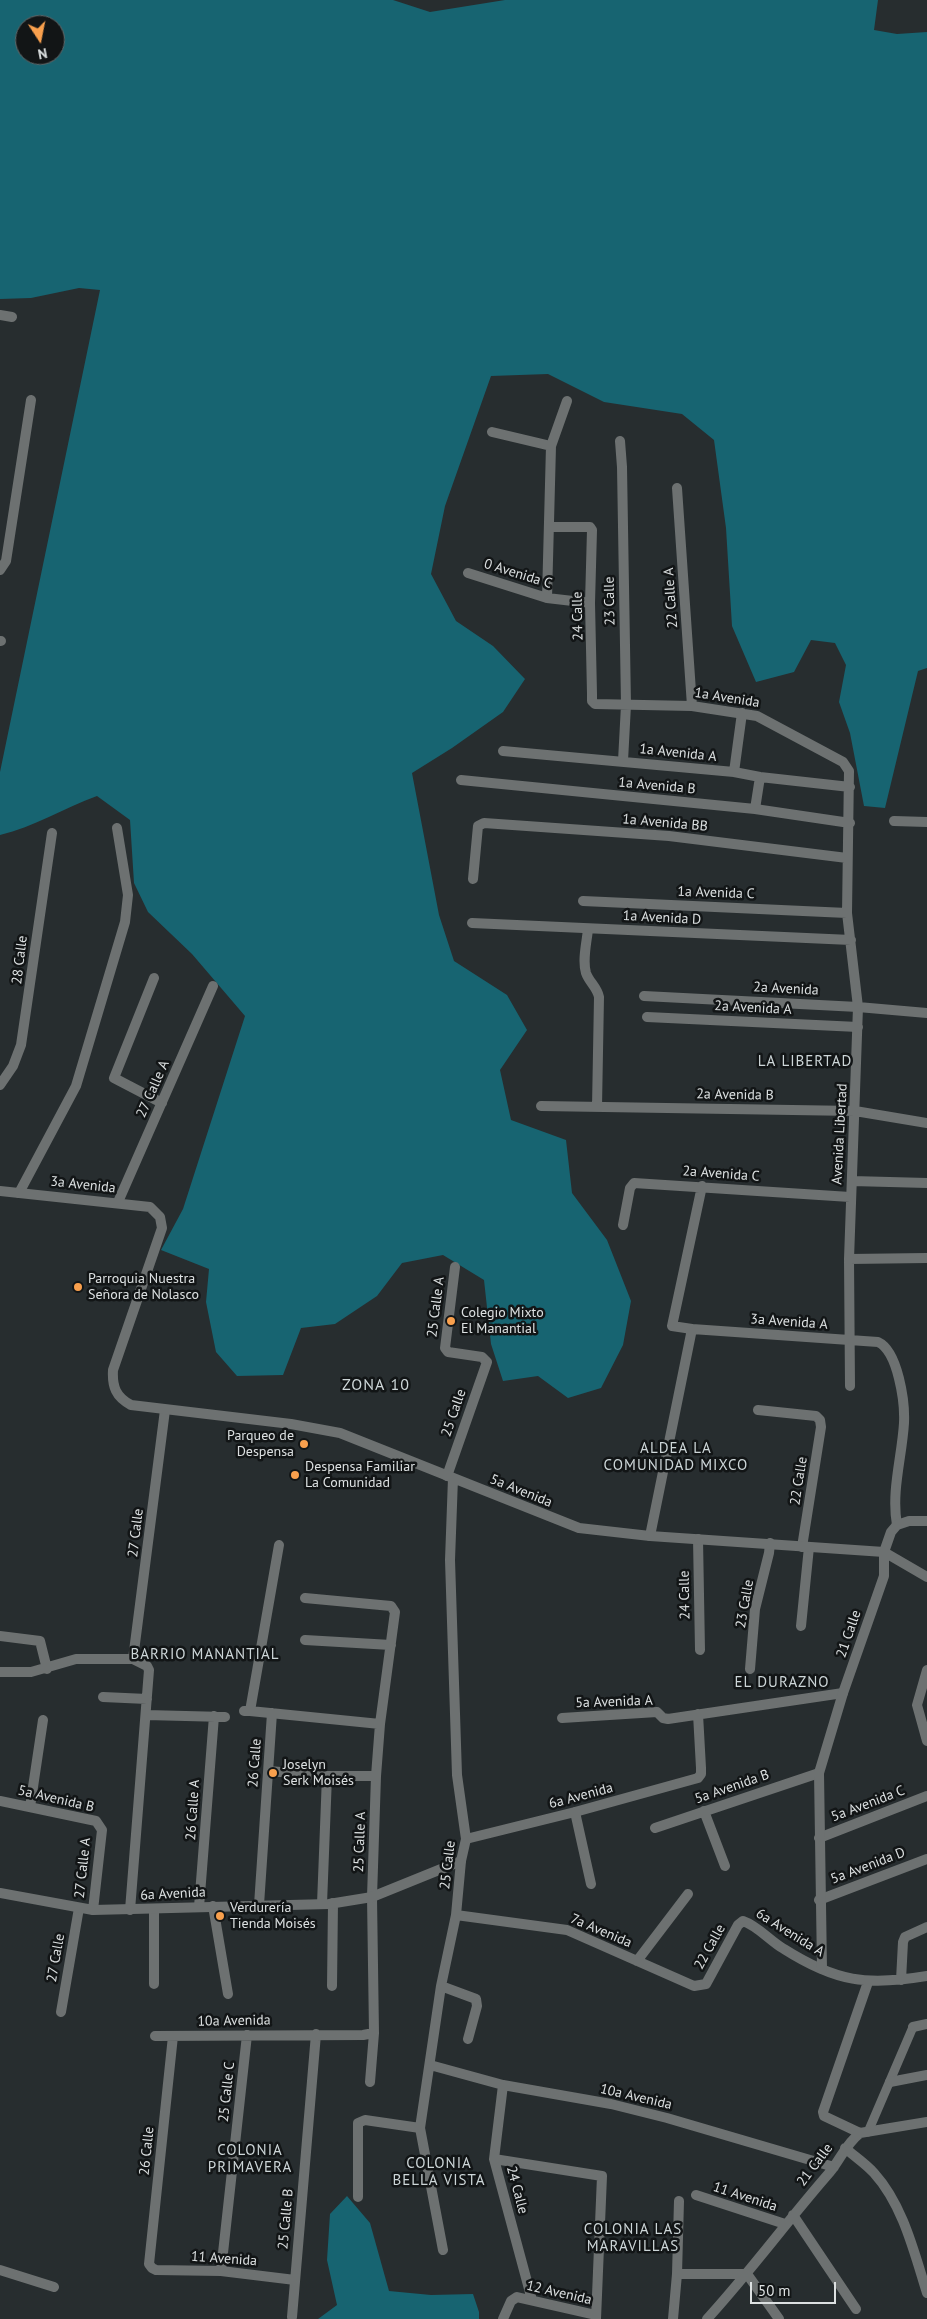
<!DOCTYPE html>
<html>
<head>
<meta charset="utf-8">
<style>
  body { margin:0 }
  #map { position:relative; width:927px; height:2319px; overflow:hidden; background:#272d2f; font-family:"PT Sans",sans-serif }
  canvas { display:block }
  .north { position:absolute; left:15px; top:15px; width:50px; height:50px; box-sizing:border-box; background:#121516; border:1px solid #636667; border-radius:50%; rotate:169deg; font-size:14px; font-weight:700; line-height:20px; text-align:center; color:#dce0e1 }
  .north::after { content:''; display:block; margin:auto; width:18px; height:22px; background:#f9a04d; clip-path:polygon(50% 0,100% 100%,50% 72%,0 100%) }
  .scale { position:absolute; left:750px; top:2282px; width:86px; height:22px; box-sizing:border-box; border:2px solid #dce0e1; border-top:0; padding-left:6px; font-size:15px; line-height:18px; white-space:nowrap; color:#dce0e1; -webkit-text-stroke:4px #121516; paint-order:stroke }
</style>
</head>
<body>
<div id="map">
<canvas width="927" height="2319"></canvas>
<div class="north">N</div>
<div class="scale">50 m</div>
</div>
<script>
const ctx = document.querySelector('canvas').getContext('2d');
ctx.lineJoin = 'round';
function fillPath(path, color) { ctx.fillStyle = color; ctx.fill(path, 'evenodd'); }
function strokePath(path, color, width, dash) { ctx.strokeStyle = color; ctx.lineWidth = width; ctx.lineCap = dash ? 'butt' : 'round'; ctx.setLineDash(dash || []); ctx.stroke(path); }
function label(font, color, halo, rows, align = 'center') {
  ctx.font = font + ' "PT Sans",sans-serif'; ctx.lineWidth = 5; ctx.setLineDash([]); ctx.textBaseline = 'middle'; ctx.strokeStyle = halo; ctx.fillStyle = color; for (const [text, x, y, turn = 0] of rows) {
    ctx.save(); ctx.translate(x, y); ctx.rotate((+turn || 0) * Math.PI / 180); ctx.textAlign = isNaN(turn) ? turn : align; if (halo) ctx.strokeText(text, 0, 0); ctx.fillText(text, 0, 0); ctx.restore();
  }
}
fillPath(new Path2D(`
  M 0,0 L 393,0 L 430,12 L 505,0 L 878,0 L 874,30 L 897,34 L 927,32 L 927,668 L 918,671 L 885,808 L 864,806 L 850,733 L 839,702 L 846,665 L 835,643 L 811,640 L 794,672 L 756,682 L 732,626 L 726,528 L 714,440 L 682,414 L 604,402 L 548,374 L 491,376 L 445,506 L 431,574 L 456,621 L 493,646 L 525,679 L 503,712 L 452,748 L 412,773 L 439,915 L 454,961 L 507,995 L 527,1030 L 500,1070 L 511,1120 L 566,1140 L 572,1193 L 607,1240 L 631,1301 L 623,1345 L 601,1388 L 568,1398 L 538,1376 L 503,1381 L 491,1344 L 484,1280 L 443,1255 L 402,1263 L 377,1296 L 335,1324 L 301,1328 L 283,1375 L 237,1376 L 216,1352 L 206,1302 L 209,1269 L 161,1250 L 183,1209 L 245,1016 L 192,954 L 148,912 L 134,883 L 130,820 L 97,796 C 64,808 34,827 0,835 L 0,772 L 100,290 L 79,288 L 31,298 L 0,299 ZM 25,25 L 55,25 L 55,55 L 25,55 Z
  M 347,2196 L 370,2223 L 389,2291 L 431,2295 L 473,2294 L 479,2312 L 479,2319 L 318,2319 L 337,2305 L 327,2260 L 330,2214 Z`), '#176471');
strokePath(new Path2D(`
  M 868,2132 L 913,2027`), '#6d7171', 9);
strokePath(new Path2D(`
  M 0,315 L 12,317
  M 492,432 L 551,446 L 547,598
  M 620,441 L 622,467 L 626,705 L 623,761
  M 551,446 L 567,401
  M 677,488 L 692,706
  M 550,527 L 590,527 L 592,530 L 590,603 L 592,694 L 592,701 L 595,704 L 692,706 L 757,716 L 843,762 L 849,771 L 847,913 L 858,1007 L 849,1259 L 850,1386
  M 0,570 L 6,561 L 31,400
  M 468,573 L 547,598 L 590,603
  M 0,641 L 1,641
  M 503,751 L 734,772 L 760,777 L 850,787
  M 734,772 L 742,713
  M 461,780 L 755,809 L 850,823
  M 755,809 L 760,777
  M 894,821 L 927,822
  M 473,879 L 478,826 L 484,823 L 669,836 L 847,858
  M 583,901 L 847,913
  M 472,923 L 851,940
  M 588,929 C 587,941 582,960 586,973 C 589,982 597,987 599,997 L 597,1107
  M 154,978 L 114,1078 L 162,1103
  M 644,996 L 858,1007 L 927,1013
  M 647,1017 L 858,1027
  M 0,1085 L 13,1066 L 21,1045 L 52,833
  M 541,1106 L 855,1111 L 927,1123
  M 852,1181 L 927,1183
  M 702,1186 L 672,1326 L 692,1329 L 878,1342 C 898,1351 905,1402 904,1423 C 902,1457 891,1491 897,1525
  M 19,1193 L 76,1086 L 125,922 L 128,895 L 117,828
  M 118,1202 L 213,986
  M 623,1225 L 630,1188 L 634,1183 L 850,1197
  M 849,1259 L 927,1258
  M 758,1410 L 816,1416 L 820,1420 L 821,1427 L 802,1547
  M 447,1476 L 487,1362 L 482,1357 L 448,1352 L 445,1348 L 455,1267
  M 650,1536 L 692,1329
  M 698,1539 L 700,1650
  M 305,1598 L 391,1606 L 395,1612 L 380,1724 L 376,1776 L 372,1897 L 374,2033 L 370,2082
  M 801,1626 L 809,1547
  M 0,1636 L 40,1641 L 47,1669
  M 305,1640 L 391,1645
  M 133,1659 L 165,1410
  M 750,1669 L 755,1609 L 769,1553 L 770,1543
  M 927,1670 L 917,1705 L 927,1741
  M 0,1672 L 31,1672 L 76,1659 L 133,1659 L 147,1666 L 149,1670 L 130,1910
  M 103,1697 L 147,1699
  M 244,1711 L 250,1711 L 279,1545
  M 250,1711 L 380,1724
  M 146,1715 L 225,1717
  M 562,1718 L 657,1712 L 663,1718 L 668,1719 L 843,1693
  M 269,1771 L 327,1776 L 376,1776
  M 0,1801 L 96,1821 L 102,1830 L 93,1910
  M 30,1807 L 43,1720
  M 704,1811 L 725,1866
  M 575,1812 L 591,1884
  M 655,1828 L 819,1773
  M 819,1838 L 927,1796
  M 466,1839 L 575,1812 L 698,1778 L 701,1774 L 701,1768 L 698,1714
  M 819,1900 L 927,1859
  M 322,1904 L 327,1776
  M 259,1905 L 272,1713
  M 213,1906 L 228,1994
  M 199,1907 L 214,1716
  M 154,1909 L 154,1984
  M 456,1915 L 567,1930 L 694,1986 L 706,1984 L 738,1925 L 743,1921 C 758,1926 770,1941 784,1949 C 836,1982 867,1986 927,1976
  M 637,1961 L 688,1894
  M 901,1980 L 903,1942 L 905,1937 L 927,1927
  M 332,1986 L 333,1903
  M 441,1986 L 476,1999 L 477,2006 L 468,2039
  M 61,2012 L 79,1908
  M 913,2027 L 927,2024
  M 155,2036 L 363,2035 L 374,2033
  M 173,2036 L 149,2264 L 152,2268 L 156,2270 L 221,2271 L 295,2280
  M 430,2065 L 503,2085 L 611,2104 L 667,2118 L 834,2167
  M 890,2082 L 927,2075
  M 503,2085 L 494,2159 L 532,2300
  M 860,2133 L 824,2116 L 823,2112 L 868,1982
  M 845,2148 C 854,2156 866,2164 874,2173 C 903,2205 914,2252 927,2293
  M 494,2159 L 602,2176 L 596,2319
  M 696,2195 L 785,2224
  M 358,2197 L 358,2123 L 365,2120 L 420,2128
  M 793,2215 L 856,2309
  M 443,2250 L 420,2128 L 441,1986 L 456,1915 L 461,1861
  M 0,2270 L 54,2287
  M 221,2271 L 247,2035
  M 677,2274 L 747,2274 L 779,2319
  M 292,2317 L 316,2034
  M 503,2319 L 511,2301 L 517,2297 L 596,2315
  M 673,2319 L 677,2274 L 679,2201
  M 707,2319 C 750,2272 788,2220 830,2172 C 841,2158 846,2144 860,2133 L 927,2122`), '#6d7171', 10);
strokePath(new Path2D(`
  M 0,1191 L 150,1207 L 160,1217 L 162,1228 L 113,1370 C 112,1387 116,1397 131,1405 L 291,1424 L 340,1433 L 579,1528 L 650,1536 L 884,1552 L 927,1577
  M 0,1893 L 93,1910 L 329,1904 L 372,1897 L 461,1861 L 466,1839 L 457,1775 L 450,1560 L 453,1478
  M 822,1969 L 819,1773 L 843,1693 L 884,1576 L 884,1552 L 891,1532 L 897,1525 L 909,1521 L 927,1521`), '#6d7171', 10);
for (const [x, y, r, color] of [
  [78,1287,5,"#f9a04d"],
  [451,1321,5,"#f9a04d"],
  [304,1444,5,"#f9a04d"],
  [295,1475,5,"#f9a04d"],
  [273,1773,5,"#f9a04d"],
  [220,1916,5,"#f9a04d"]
]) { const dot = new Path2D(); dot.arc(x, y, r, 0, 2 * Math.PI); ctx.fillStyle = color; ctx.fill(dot); strokePath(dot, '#121516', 2); }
label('14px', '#dce0e1', '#121516', [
  ["0 Avenida C",518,574,17],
  ["22 Calle A",671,598,-94],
  ["23 Calle",610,601,-91],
  ["24 Calle",578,616,-91],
  ["1a Avenida",727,698,9],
  ["1a Avenida A",678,753,6],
  ["1a Avenida B",657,786,5],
  ["1a Avenida BB",665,823,5],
  ["1a Avenida C",716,893,2],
  ["1a Avenida D",662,918,3],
  ["28 Calle",20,960,-83],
  ["2a Avenida",786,989,3],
  ["2a Avenida A",753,1008,3],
  ["27 Calle A",153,1089,-66],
  ["2a Avenida B",735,1095,1],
  ["Avenida Libertad",840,1134,-87],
  ["2a Avenida C",721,1174,4],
  ["3a Avenida",83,1185,6],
  ["25 Calle A",436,1307,-83],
  ["3a Avenida A",789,1322,4],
  ["25 Calle",454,1413,-71],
  ["22 Calle",799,1481,-81],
  ["5a Avenida",521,1491,22],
  ["27 Calle",136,1533,-83],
  ["24 Calle",685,1595,-91],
  ["23 Calle",745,1604,-80],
  ["21 Calle",849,1634,-71],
  ["5a Avenida A",614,1702,-2],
  ["26 Calle",255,1763,-86],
  ["5a Avenida B",732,1787,-19],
  ["6a Avenida",581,1796,-15],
  ["5a Avenida B",56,1799,13],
  ["5a Avenida C",868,1804,-21],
  ["26 Calle A",193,1810,-86],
  ["25 Calle A",360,1842,-88],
  ["25 Calle",448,1865,-83],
  ["5a Avenida D",868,1866,-21],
  ["27 Calle A",83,1868,-84],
  ["6a Avenida",173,1894,-3],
  ["7a Avenida",601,1931,23],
  ["6a Avenida A",790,1933,32],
  ["22 Calle",710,1947,-61],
  ["27 Calle",56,1958,-80],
  ["10a Avenida",234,2021,-1],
  ["25 Calle C",227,2092,-84],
  ["10a Avenida",636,2097,13],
  ["26 Calle",147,2151,-84],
  ["21 Calle",815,2165,-53],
  ["24 Calle",517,2190,75],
  ["11 Avenida",745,2197,18],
  ["25 Calle B",286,2219,-85],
  ["11 Avenida",224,2259,4],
  ["12 Avenida",559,2293,13]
]);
label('14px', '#dce0e1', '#121516', [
  ["Parroquia Nuestra",88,1279],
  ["Señora de Nolasco",88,1295],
  ["Colegio Mixto",461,1313],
  ["El Manantial",461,1329],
  ["Parqueo de",294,1436,"right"],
  ["Despensa",294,1452,"right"],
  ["Despensa Familiar",305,1467],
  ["La Comunidad",305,1483],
  ["Joselyn",283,1765],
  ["Serk Moisés",283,1781],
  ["Verdurería",230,1908],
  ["Tienda Moisés",230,1924]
], 'left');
ctx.letterSpacing = '1px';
label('15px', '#cdd6d8', '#121516', [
  ["LA LIBERTAD",805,1062],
  ["ALDEA LA",676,1449],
  ["COMUNIDAD MIXCO",676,1466],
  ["BARRIO MANANTIAL",205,1655],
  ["EL DURAZNO",782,1683],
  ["COLONIA",250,2151],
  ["PRIMAVERA",250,2168],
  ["COLONIA",439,2164],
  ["BELLA VISTA",439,2181],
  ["COLONIA LAS",633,2230],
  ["MARAVILLAS",633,2247]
]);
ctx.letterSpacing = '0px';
ctx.letterSpacing = '1px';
label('16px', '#cdd6d8', '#121516', [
  ["ZONA 10",376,1385]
]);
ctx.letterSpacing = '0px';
</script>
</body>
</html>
